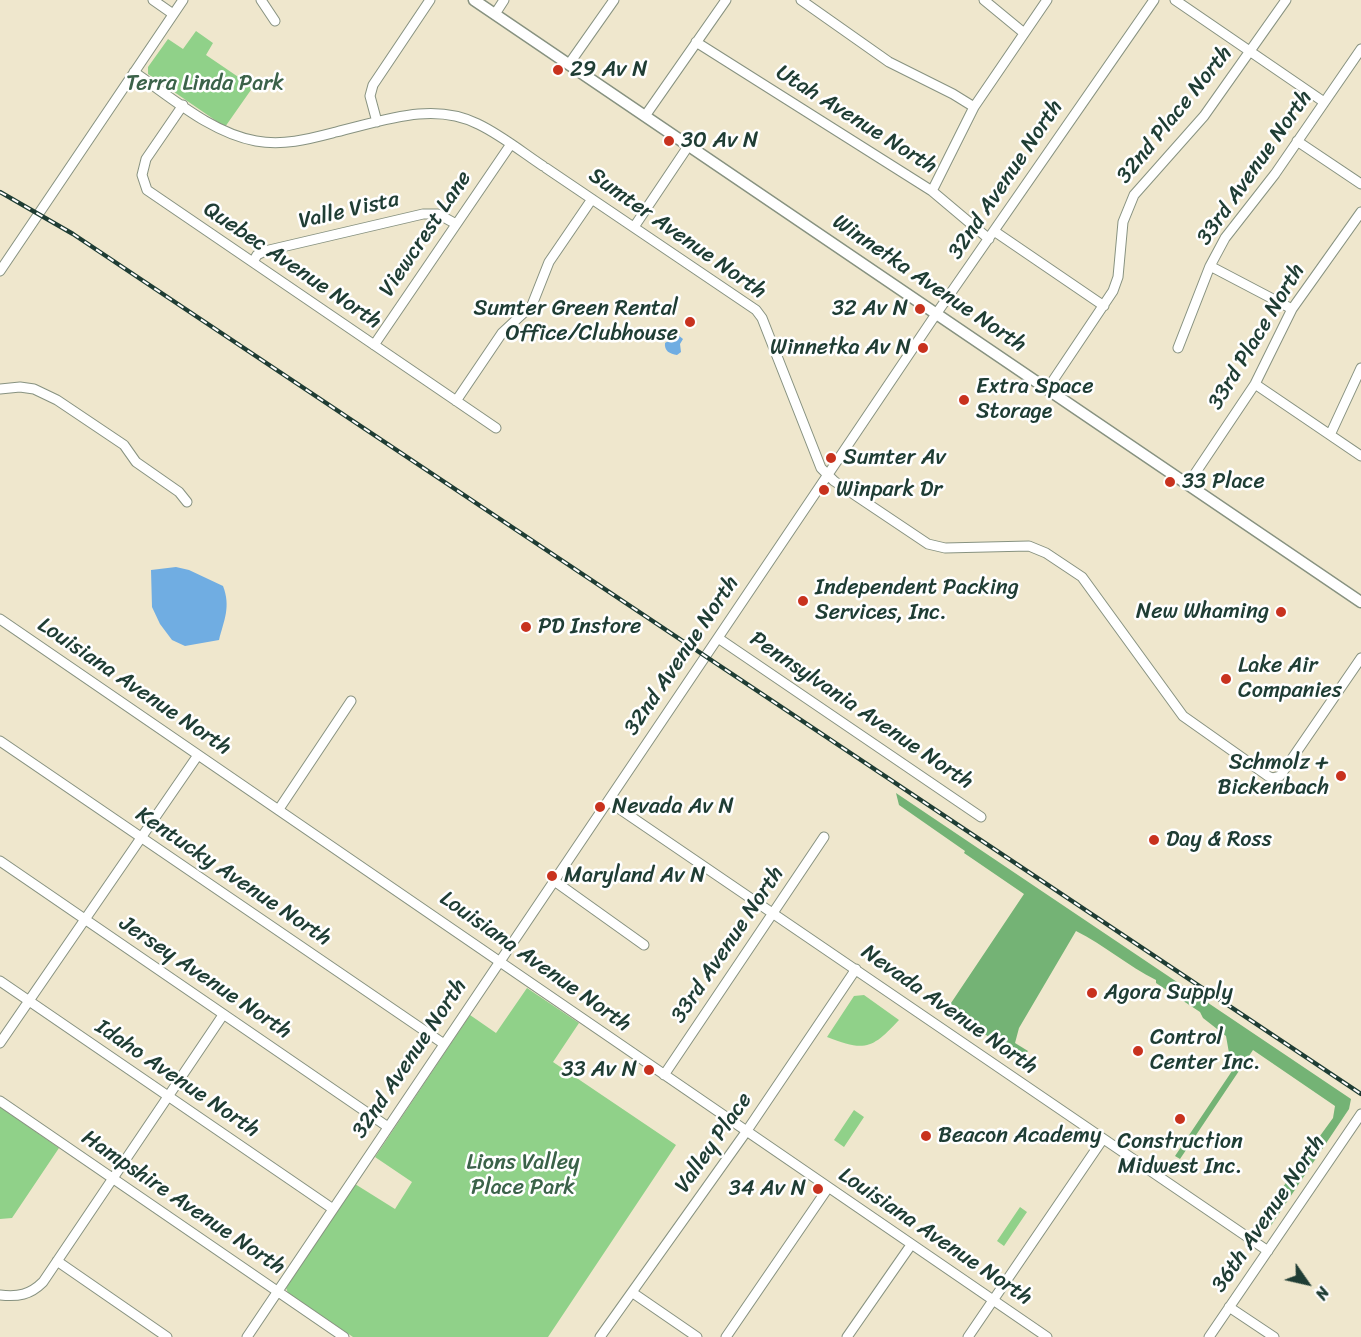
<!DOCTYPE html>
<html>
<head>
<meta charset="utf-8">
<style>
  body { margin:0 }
  #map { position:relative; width:1361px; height:1337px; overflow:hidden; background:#efe7cd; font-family:Sriracha,sans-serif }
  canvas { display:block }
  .north { position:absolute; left:1277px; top:1253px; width:60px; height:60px; -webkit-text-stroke:4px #fff; paint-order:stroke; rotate:124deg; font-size:16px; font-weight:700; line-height:24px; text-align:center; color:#1f3d34 }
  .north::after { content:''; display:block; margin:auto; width:21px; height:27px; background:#1f3d34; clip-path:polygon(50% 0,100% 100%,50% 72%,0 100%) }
</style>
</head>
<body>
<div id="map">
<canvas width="1361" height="1337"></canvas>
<div class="north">N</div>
</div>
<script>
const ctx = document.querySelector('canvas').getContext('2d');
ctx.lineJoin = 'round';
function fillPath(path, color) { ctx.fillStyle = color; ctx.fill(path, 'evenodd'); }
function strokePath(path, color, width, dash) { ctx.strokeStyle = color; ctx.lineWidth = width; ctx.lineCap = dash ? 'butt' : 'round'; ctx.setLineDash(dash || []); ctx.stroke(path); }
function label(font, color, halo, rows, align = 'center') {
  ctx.font = font + ' Sriracha,sans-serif'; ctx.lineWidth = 5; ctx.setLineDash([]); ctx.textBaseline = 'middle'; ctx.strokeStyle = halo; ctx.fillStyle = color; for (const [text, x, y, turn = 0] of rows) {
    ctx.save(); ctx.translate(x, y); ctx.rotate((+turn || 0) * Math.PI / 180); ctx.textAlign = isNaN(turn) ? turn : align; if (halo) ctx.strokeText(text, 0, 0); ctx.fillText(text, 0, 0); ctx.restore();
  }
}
fillPath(new Path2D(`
  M 196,31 L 213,43 L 206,55 L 253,87 L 225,127 L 148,74 L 148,67 L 168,39 L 183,49 Z
  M 527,988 L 579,1023 L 553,1062 L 676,1145 L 548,1337 L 353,1337 L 288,1293 L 286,1288 L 355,1184 L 395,1209 L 412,1182 L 375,1157 L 470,1015 L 496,1033 Z
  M 864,995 L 899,1020 C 872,1049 865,1052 827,1037 L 854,996 Z
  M 0,1107 L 59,1148 L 12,1218 L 0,1219 Z
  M 854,1110 L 864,1117 L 844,1147 L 834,1140 Z
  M 1020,1207 L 1027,1212 L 1004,1246 L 997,1241 Z`), '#90d189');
fillPath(new Path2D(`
  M 896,793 L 1351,1099 L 1349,1109 L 1270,1227 L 1263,1229 L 1256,1224 L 1333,1118 L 1335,1106 L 1253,1050 L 1180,1159 L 1175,1156 L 1234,1068 L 1229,1053 L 1226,1036 L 1203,1018 L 1200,1012 L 1156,983 L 1156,980 C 1128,966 1104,945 1076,931 L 1019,1028 L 1015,1043 L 1028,1051 L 1022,1058 L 972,1026 L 943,1015 L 1024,894 L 964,853 L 965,851 L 899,805 Z`), '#74b375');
fillPath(new Path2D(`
  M 678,335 L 683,339 L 680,344 L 681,352 L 677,355 C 670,354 664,351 665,343 Z
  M 176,567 L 189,570 L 223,586 C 231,607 224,620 219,640 L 185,646 L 172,640 L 160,624 L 152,607 L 151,570 Z`), '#70ade2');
const minor = new Path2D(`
  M 153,0 L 173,14
  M 261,0 L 275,21
  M 801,0 L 889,62 L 953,94 L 974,107
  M 984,0 L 1024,33
  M 1175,0 L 1324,102
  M 495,14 L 504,0
  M 696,42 L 932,191 L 989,239
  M 569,64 L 614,0
  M 134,72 C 171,97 211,133 256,141 C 284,146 309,139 336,132 C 382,121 433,101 478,124 C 501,135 522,152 543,166
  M 183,105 L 146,159 L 142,175 L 147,190 L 496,428
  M 645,116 L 726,0
  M 377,122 L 370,96 L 373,85 L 430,0
  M 1297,141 L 1361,184
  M 546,168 L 756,310 L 762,318 L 821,468 L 834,481 L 928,544 L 945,548 L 1029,546 L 1046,553 L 1082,577 L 1183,716 L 1268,776 L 1272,778 L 1280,776 L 1361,658
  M 932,191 L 974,107 L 1047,0
  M 634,227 L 689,145
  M 994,231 L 1104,306
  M 253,262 L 257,255 L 265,251 L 423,214 L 438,214 L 456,224
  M 1210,266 L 1292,309
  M 0,271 L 183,0
  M 374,345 L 511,144
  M 1178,348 L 1210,266 L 1225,238 L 1275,174 L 1361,49
  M 1255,384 L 1361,456
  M 1048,388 L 1113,291 L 1118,277 L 1123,222 L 1134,195 L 1204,116 L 1286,0
  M 0,389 L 20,387 L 34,389 L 57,400 L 124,445 L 136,462 L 179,492 L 187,502
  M 456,401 L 502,333 L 532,305 L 549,262 L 592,199
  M 1330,435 L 1361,368
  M 1188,484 L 1255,384 L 1292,309 L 1361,212
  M 0,619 L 1047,1337
  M 718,638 L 981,817
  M 0,741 L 444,1044
  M 608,801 L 1268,1251
  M 279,809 L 351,701
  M 0,861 L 388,1127
  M 553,880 L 644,945
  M 0,981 L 333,1209
  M 0,1043 L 198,755
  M 664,1075 L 824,837
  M 0,1101 L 344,1337
  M 57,1261 L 167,1337
  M 633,1293 L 697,1337
  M 0,1295 C 18,1297 30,1295 43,1282 L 223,1015
  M 1229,1307 L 1274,1337
  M 247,1337 L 932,320 L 1154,0
  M 600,1337 L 746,1132 L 856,969
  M 726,1337 L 828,1188
  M 847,1337 L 911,1245
  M 968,1337 L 1103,1139
  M 1209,1337 L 1361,1114`);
const major = new Path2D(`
  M 474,0 L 1361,602`);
strokePath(minor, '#879280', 11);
strokePath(major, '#879280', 13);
strokePath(minor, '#fff', 9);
strokePath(major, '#fff', 10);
const rail = new Path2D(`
  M 0,192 L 73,234 L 1361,1094`);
strokePath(rail, '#1f3d34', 4.5);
strokePath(rail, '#fff', 2, [7]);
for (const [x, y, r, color] of [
  [558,70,6,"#c8321e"],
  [669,141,6,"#c8321e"],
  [920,309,6,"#c8321e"],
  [690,322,6,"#c8321e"],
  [923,348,6,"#c8321e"],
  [964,400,6,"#c8321e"],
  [831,458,6,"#c8321e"],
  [1170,482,6,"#c8321e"],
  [824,490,6,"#c8321e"],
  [803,601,6,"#c8321e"],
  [1281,612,6,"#c8321e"],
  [526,627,6,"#c8321e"],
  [1226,679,6,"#c8321e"],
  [1341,776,6,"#c8321e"],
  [600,807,6,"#c8321e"],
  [1154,840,6,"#c8321e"],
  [552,876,6,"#c8321e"],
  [1092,993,6,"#c8321e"],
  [1138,1051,6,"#c8321e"],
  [649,1070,6,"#c8321e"],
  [1180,1119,6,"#c8321e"],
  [926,1136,6,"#c8321e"],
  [818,1189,6,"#c8321e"]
]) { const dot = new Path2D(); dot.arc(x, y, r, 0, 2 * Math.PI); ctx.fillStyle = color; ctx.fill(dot); strokePath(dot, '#fff', 2); }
label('22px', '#1f3d34', '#fff', [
  ["29 Av N",570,70],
  ["30 Av N",681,141],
  ["Sumter Green Rental",678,309,"right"],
  ["Office/Clubhouse",678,334,"right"],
  ["32 Av N",908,309,"right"],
  ["Winnetka Av N",911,348,"right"],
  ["Extra Space",976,387],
  ["Storage",976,412],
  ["Sumter Av",843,458],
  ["33 Place",1182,482],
  ["Winpark Dr",836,490],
  ["Independent Packing",815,588],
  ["Services, Inc.",815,613],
  ["New Whaming",1269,612,"right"],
  ["PD Instore",538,627],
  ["Lake Air",1238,666],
  ["Companies",1238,691],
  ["Schmolz +",1329,763,"right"],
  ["Bickenbach",1329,788,"right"],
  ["Nevada Av N",612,807],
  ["Day & Ross",1166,840],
  ["Maryland Av N",564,876],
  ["Agora Supply",1104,993],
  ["Control",1150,1038],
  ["Center Inc.",1150,1063],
  ["33 Av N",637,1070,"right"],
  ["Beacon Academy",938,1136],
  ["Construction",1180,1142,"center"],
  ["Midwest Inc.",1180,1167,"center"],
  ["34 Av N",806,1189,"right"]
], 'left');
label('22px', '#3b6249', '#fff', [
  ["Terra Linda Park",205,84],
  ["Lions Valley",523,1163],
  ["Place Park",523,1188]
]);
label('22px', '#1f3d34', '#fff', [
  ["32nd Place North",1175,115,-51],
  ["Utah Avenue North",856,120,32],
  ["33rd Avenue North",1255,168,-55],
  ["32nd Avenue North",1006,180,-56],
  ["Valle Vista",349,211,-13],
  ["Viewcrest Lane",426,234,-56],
  ["Sumter Avenue North",677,234,35],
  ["Quebec Avenue North",292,266,34],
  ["Winnetka Avenue North",929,284,34],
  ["33rd Place North",1257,337,-59],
  ["32nd Avenue North",682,656,-56],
  ["Louisiana Avenue North",134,687,34],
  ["Pennsylvania Avenue North",861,711,34],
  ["Kentucky Avenue North",233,877,34],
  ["33rd Avenue North",728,945,-56],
  ["Louisiana Avenue North",535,962,35],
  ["Jersey Avenue North",205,978,34],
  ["Nevada Avenue North",949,1010,35],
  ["32nd Avenue North",410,1059,-56],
  ["Idaho Avenue North",177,1079,34],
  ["Valley Place",714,1143,-55],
  ["Hampshire Avenue North",183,1203,34],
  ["36th Avenue North",1269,1214,-56],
  ["Louisiana Avenue North",935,1237,34]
]);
</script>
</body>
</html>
